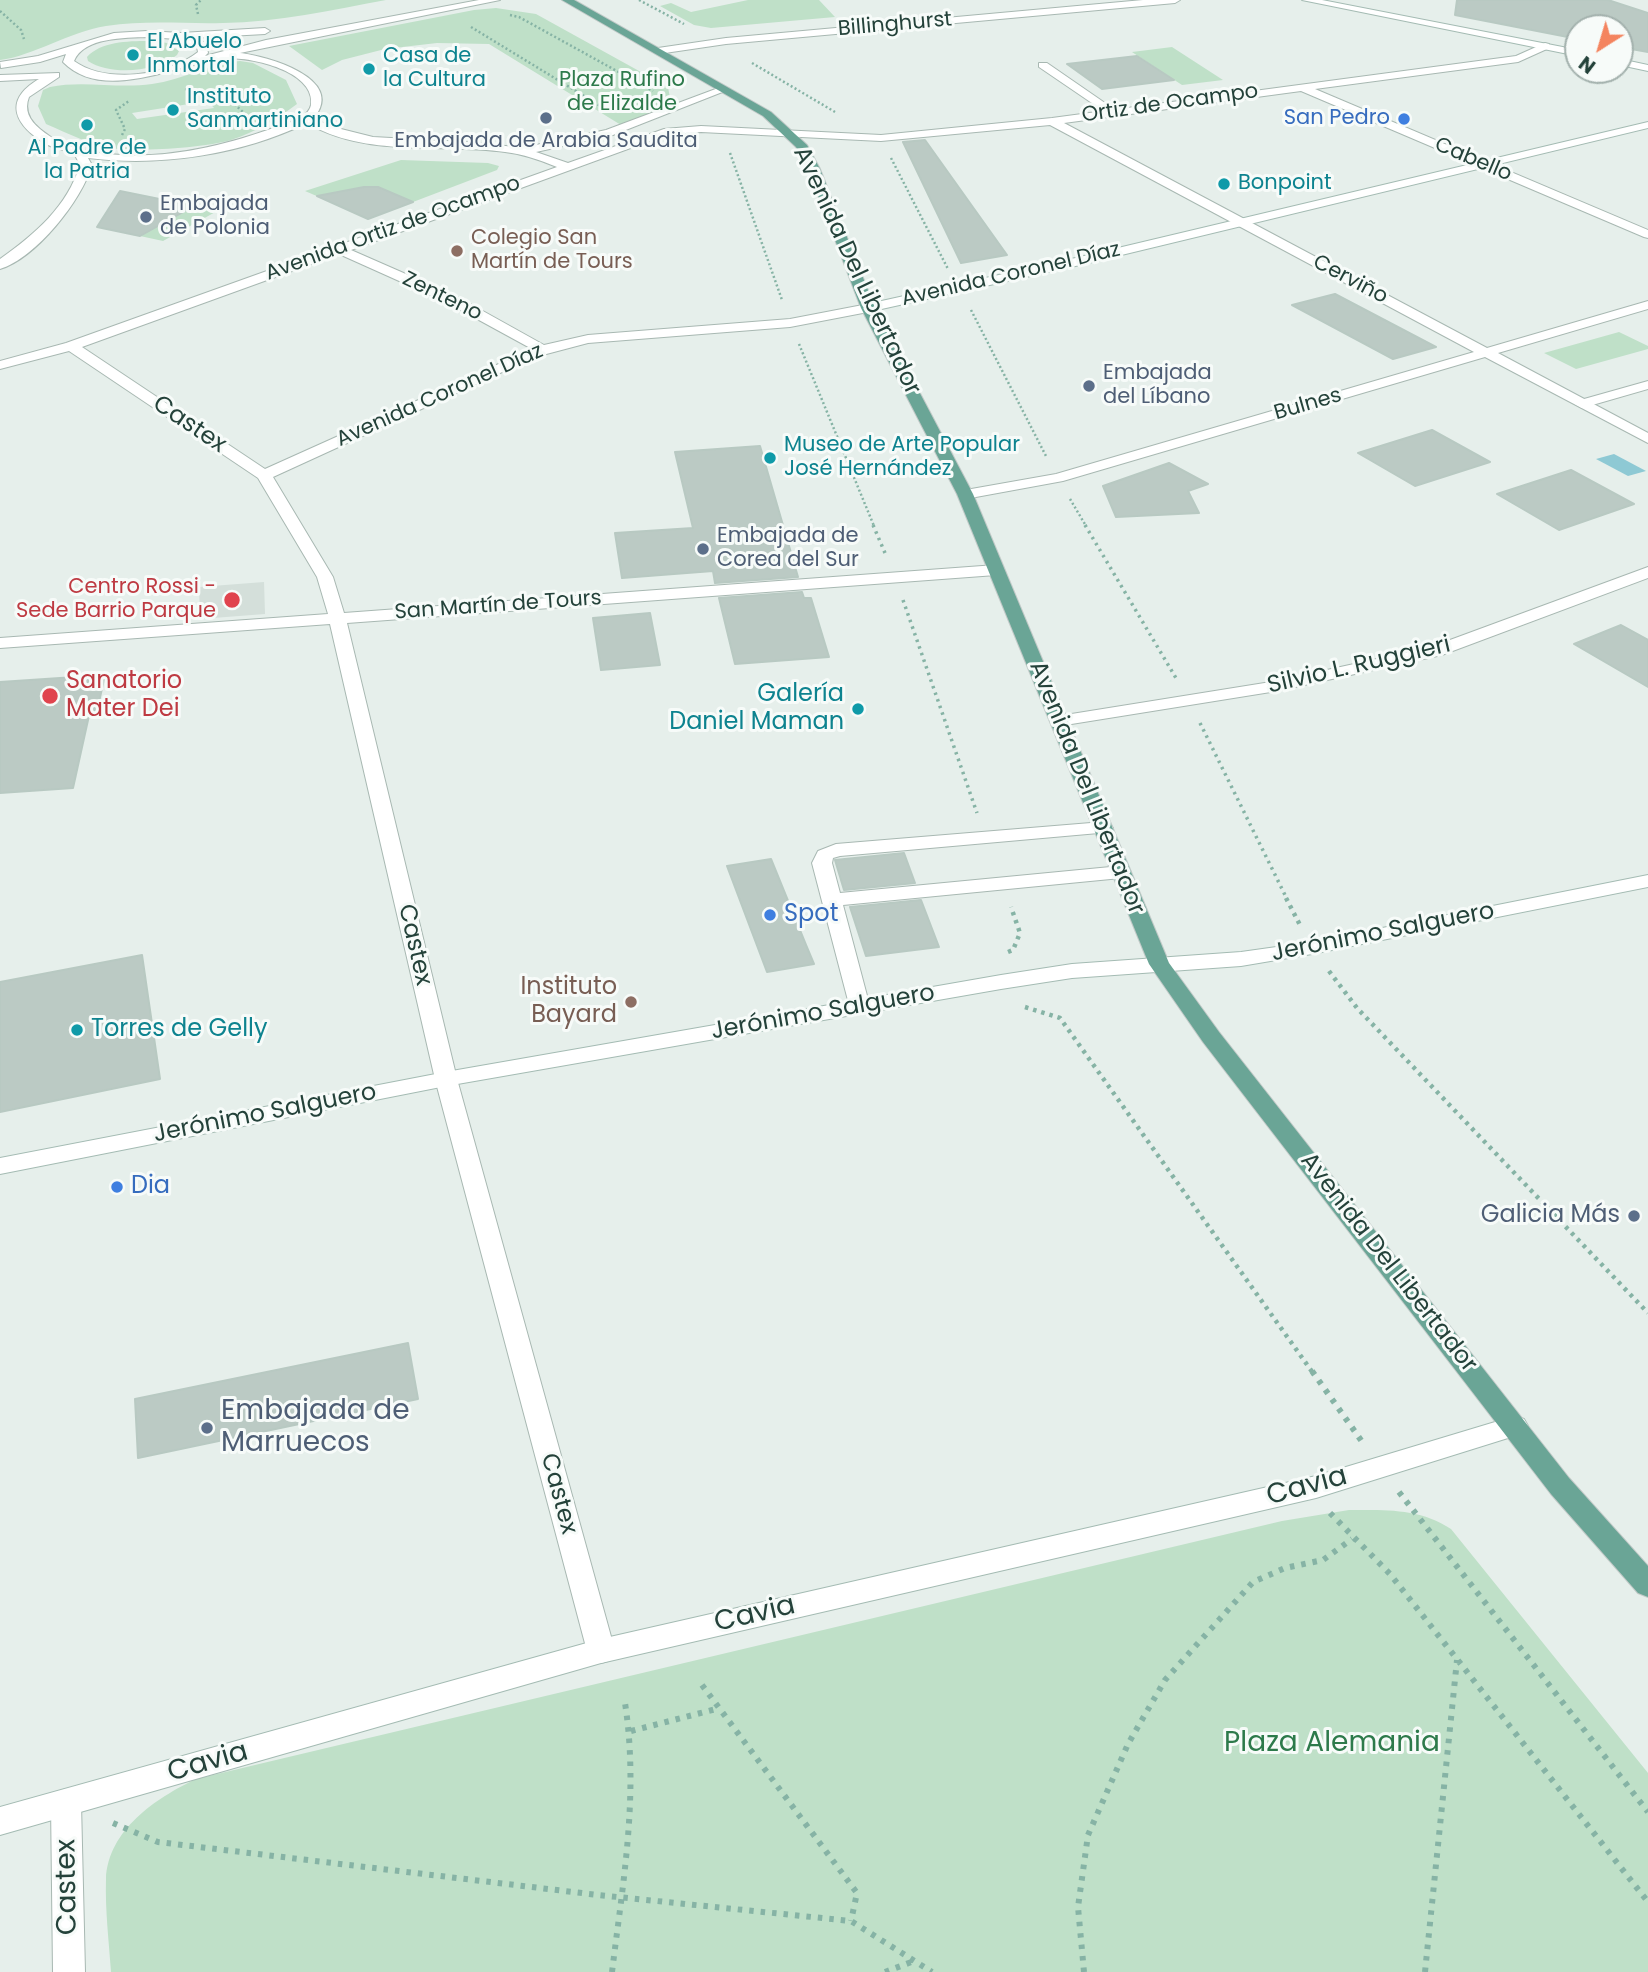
<!DOCTYPE html>
<html>
<head>
<meta charset="utf-8">
<style>
  body { margin:0 }
  #map { position:relative; width:1648px; height:1972px; overflow:hidden; background:#e6efeb; font-family:Poppins,sans-serif }
  canvas { display:block }
  .north { position:absolute; left:1564px; top:14px; width:70px; height:70px; box-sizing:border-box; background:#f7fbf9; border:2px solid #a3b1ad; border-radius:50%; rotate:217deg; font-size:19px; font-weight:700; line-height:28px; text-align:center; color:#24423a }
  .north::after { content:''; display:block; margin:auto; width:24px; height:32px; background:#f4845f; clip-path:polygon(50% 0,100% 100%,50% 72%,0 100%) }
</style>
</head>
<body>
<div id="map">
<canvas width="1648" height="1972"></canvas>
<div class="north">N</div>
</div>
<script>
const ctx = document.querySelector('canvas').getContext('2d');
ctx.lineJoin = 'round';
function fillPath(path, color) { ctx.fillStyle = color; ctx.fill(path, 'evenodd'); }
function strokePath(path, color, width, dash) { ctx.strokeStyle = color; ctx.lineWidth = width; ctx.lineCap = dash ? 'butt' : 'round'; ctx.setLineDash(dash || []); ctx.stroke(path); }
function label(font, color, halo, rows, align = 'center') {
  ctx.font = font + ' Poppins,sans-serif'; ctx.lineWidth = 6; ctx.setLineDash([]); ctx.textBaseline = 'middle'; ctx.strokeStyle = halo; ctx.fillStyle = color; for (const [text, x, y, turn = 0] of rows) {
    ctx.save(); ctx.translate(x, y); ctx.rotate((+turn || 0) * Math.PI / 180); ctx.textAlign = isNaN(turn) ? turn : align; if (halo) ctx.strokeText(text, 0, 0); ctx.fillText(text, 0, 0); ctx.restore();
  }
}
fillPath(new Path2D(`
  M 264,582 L 265,614 L 200,619 L 199,587 Z`), '#d4dfda');
fillPath(new Path2D(`
  M 0,0 L 386,0 C 332,10 278,22 223,23 C 183,24 146,20 106,26 C 69,32 33,56 0,60 Z
  M 748,0 L 819,0 L 835,17 L 711,28 L 694,25 L 660,6 L 671,3 L 691,12 Z
  M 496,8 L 536,14 L 668,87 L 670,98 L 653,112 L 621,125 L 489,44 L 437,43 L 385,49 L 342,60 L 322,70 L 289,46 L 474,10 Z
  M 155,41 L 167,43 L 179,51 L 177,55 C 156,72 111,76 88,61 L 87,57 C 102,40 134,41 155,41 Z
  M 1172,47 L 1223,80 L 1182,85 L 1132,52 Z
  M 240,61 L 253,63 L 286,80 L 297,104 C 277,119 256,132 231,140 C 203,148 147,151 118,149 C 93,146 69,134 46,124 L 38,106 L 43,90 L 50,87 C 83,80 118,89 152,84 C 183,80 210,63 240,61 ZM 208,101 L 214,108 L 137,119 L 132,113 Z
  M 401,160 L 488,163 L 499,166 L 497,170 L 413,202 C 371,185 369,183 326,200 L 305,191 Z
  M 194,206 L 219,210 L 163,241 L 140,236 Z
  M 1619,332 L 1648,346 L 1648,349 L 1576,369 L 1544,353 Z
  M 1349,1510 C 1385,1510 1420,1508 1451,1529 L 1648,1773 L 1648,1972 L 111,1972 C 109,1942 105,1910 106,1879 C 108,1830 156,1798 196,1779 L 1282,1521 Z`), '#bfe0c8');
fillPath(new Path2D(`
  M 1614,454 L 1646,471 L 1628,476 L 1596,459 Z`), '#8ec9d4');
const building = new Path2D(`
  M 1457,0 L 1608,0 L 1648,13 L 1648,52 L 1620,47 L 1620,28 L 1578,28 L 1578,39 L 1455,15 Z
  M 1137,56 L 1174,80 L 1102,89 L 1067,64 Z
  M 925,140 L 1007,255 L 961,263 L 903,142 Z
  M 364,187 L 378,187 L 413,202 L 368,219 L 317,196 Z
  M 120,191 L 194,206 L 140,236 L 97,227 Z
  M 1335,294 L 1436,347 L 1393,359 L 1292,305 Z
  M 1432,430 L 1490,462 L 1415,486 L 1358,453 Z
  M 760,446 L 798,577 L 715,583 L 713,571 L 622,578 L 615,533 L 693,528 L 675,452 Z
  M 1169,463 L 1208,484 L 1188,491 L 1199,513 L 1116,517 L 1103,486 Z
  M 1571,470 L 1634,504 L 1559,530 L 1497,494 Z
  M 802,592 L 804,598 L 811,598 L 829,657 L 735,664 L 719,598 Z
  M 650,613 L 660,665 L 601,670 L 593,618 Z
  M 1621,625 L 1648,640 L 1648,687 L 1574,644 Z
  M 105,675 L 97,711 L 90,711 L 73,788 L 0,793 L 0,682 Z
  M 904,853 L 915,883 L 844,890 L 835,860 Z
  M 771,859 L 806,945 L 814,964 L 767,972 L 727,866 Z
  M 921,900 L 939,947 L 866,956 L 850,907 Z
  M 142,955 L 160,1079 L 0,1112 L 0,982 Z
  M 408,1343 L 418,1399 L 138,1458 L 135,1399 Z`);
fillPath(building, '#bbcac4');
strokePath(building, '#b8c9c2', 2);
const lane = new Path2D(`
  M 1039,63 L 1047,63 L 1118,112 L 1108,114 L 1039,67 Z
  M 1648,381 L 1648,389 L 1582,408 L 1575,404 L 1577,401 Z
  M 1103,822 L 1110,824 L 1113,828 L 1110,832 L 840,856 L 833,858 L 832,863 L 840,893 L 1121,866 L 1128,868 L 1131,872 L 1128,876 L 1121,878 L 843,905 L 870,1007 L 867,1012 L 851,1012 L 812,863 L 818,851 L 836,844 Z`);
const street = new Path2D(`
  M 479,0 L 500,0 L 240,53 C 266,56 347,78 314,118 L 329,126 L 373,137 L 481,143 L 522,148 L 606,130 L 721,87 L 730,89 L 613,135 L 536,152 L 568,163 L 664,129 L 701,126 L 881,135 L 1052,118 L 1516,56 L 1545,43 L 1549,44 L 1549,48 L 1518,62 L 1315,89 L 1648,230 L 1648,238 L 1644,237 L 1301,91 L 1064,123 L 1487,348 L 1648,301 L 1648,309 L 1498,353 L 1648,433 L 1648,443 L 1485,357 L 1063,481 L 965,499 L 957,494 L 960,491 L 1056,474 L 1474,352 L 1050,125 L 881,141 L 701,132 L 669,134 L 351,250 L 456,296 L 544,345 L 588,335 L 790,319 L 868,304 L 875,308 L 868,312 L 790,327 L 588,343 L 535,357 L 273,477 L 333,577 L 344,613 L 996,565 L 1004,570 L 996,575 L 347,623 L 457,1079 L 615,1651 L 611,1660 L 601,1663 L 591,1660 L 587,1651 L 435,1079 L 330,624 L 0,648 L 0,638 L 328,614 L 317,577 L 258,478 L 69,351 L 0,369 L 0,361 L 66,343 L 557,167 C 540,160 523,154 505,152 C 440,143 366,158 307,123 C 240,155 161,167 88,158 L 92,165 C 82,200 36,258 0,269 L 0,259 C 35,234 67,207 80,165 C 80,164 75,156 75,155 C 68,150 56,149 48,145 C 16,127 1,101 39,79 L 0,81 L 0,75 L 59,73 L 59,77 L 29,97 C 24,110 29,120 40,129 C 52,139 67,147 83,150 C 147,164 216,149 276,127 C 287,123 308,119 311,105 C 316,70 245,55 220,59 C 175,65 103,103 63,62 L 66,54 L 40,62 L 1,68 L 0,62 L 38,56 L 114,33 L 147,31 L 181,33 L 265,28 L 270,31 L 265,34 L 192,38 L 206,43 L 208,53 L 205,56 L 266,40 ZM 147,37 L 177,39 L 197,47 L 198,52 C 168,76 106,84 74,61 C 84,37 125,38 147,37 ZM 339,254 L 446,302 L 532,349 L 265,469 L 82,347 Z
  M 1143,0 L 1180,0 L 1175,3 L 726,44 L 658,54 L 653,51 L 658,48 L 726,38 Z
  M 1648,567 L 1648,578 L 1442,655 L 1277,691 L 1059,726 L 1050,721 L 1059,716 L 1277,681 L 1431,647 Z
  M 66,1789 L 77,1793 L 81,1803 L 85,1972 L 53,1972 L 51,1803 L 55,1793 Z`);
const secondary = new Path2D(`
  M 1302,0 L 1322,0 L 1578,50 L 1578,56 Z
  M 1620,59 L 1648,65 L 1648,71 L 1620,65 Z
  M 1648,122 L 1648,128 L 1080,265 L 868,312 L 861,308 L 868,304 L 1080,257 Z
  M 1648,875 L 1648,887 L 1312,954 L 1241,966 L 1072,978 L 1001,989 L 446,1086 L 0,1174 L 0,1158 L 446,1072 L 1001,975 L 1072,964 L 1241,952 L 1312,942 Z
  M 1515,1416 L 1524,1419 L 1528,1426 L 1524,1433 L 1316,1498 L 601,1663 L 0,1835 L 0,1807 L 601,1639 L 1316,1476 Z`);
const primary = new Path2D(`
  M 562,0 L 574,0 L 771,112 L 807,145 L 820,169 L 875,308 L 973,494 L 1169,963 L 1219,1032 L 1569,1478 L 1648,1566 L 1648,1597 L 1638,1593 L 1551,1494 L 1203,1042 L 1149,964 L 957,494 L 861,308 L 808,169 L 796,147 L 763,116 Z`);
strokePath(lane, '#a8b8b2', 2);
strokePath(street, '#a8b8b2', 2);
strokePath(secondary, '#a4bbb3', 2);
strokePath(primary, '#c2cac8', 2);
strokePath(new Path2D(`
  M 639,0 L 684,24
  M 0,11 L 21,30 L 24,39
  M 198,14 L 196,5 L 201,0
  M 510,15 L 519,17 L 653,91
  M 471,27 L 607,110
  M 752,63 L 835,112
  M 185,89 L 224,94 L 245,114
  M 122,135 L 125,129 L 116,110 L 129,101
  M 730,153 L 782,300
  M 891,158 L 948,269
  M 971,310 L 1047,458
  M 799,344 L 874,526
  M 1070,499 L 1086,526`), '#86b3a5', 2.5, [2, 2.5]);
strokePath(new Path2D(`
  M 873,525 L 885,553
  M 1085,525 L 1176,678
  M 903,600 L 977,813
  M 1200,723 L 1287,899`), '#86b3a5', 3.5, [2.5, 4.5]);
strokePath(new Path2D(`
  M 1286,898 L 1300,925
  M 1008,952 L 1013,950 L 1020,933 L 1011,907
  M 1329,971 L 1357,1008 L 1648,1313
  M 1025,1007 L 1060,1018 L 1313,1373`), '#86b3a5', 4.5, [3.5, 5]);
strokePath(new Path2D(`
  M 1312,1371 L 1363,1443
  M 1399,1492 L 1648,1812
  M 1330,1513 L 1390,1574 L 1648,1902
  M 702,1685 L 857,1893 L 851,1921
  M 631,1731 L 720,1708
  M 113,1823 L 158,1842 L 598,1895 L 851,1921 L 932,1972
  M 612,1972 C 623,1882 639,1794 625,1703
  M 885,1972 L 914,1961
  M 1084,1972 L 1078,1907 L 1088,1835 L 1128,1744 L 1165,1680 L 1253,1582 L 1285,1568 L 1323,1560 L 1352,1539
  M 1425,1972 L 1457,1660`), '#86b3a5', 6, [4.5, 7]);
fillPath(lane, '#fff');
fillPath(street, '#fff');
fillPath(secondary, '#fff');
fillPath(primary, '#6aa596');
for (const [x, y, r, color] of [
  [133,55,7,"#0f9aa8"],
  [369,69,7,"#0f9aa8"],
  [173,110,7,"#0f9aa8"],
  [546,118,7,"#5c6f8a"],
  [1404,119,7,"#3f7fe0"],
  [87,125,7,"#0f9aa8"],
  [1224,184,7,"#0f9aa8"],
  [146,217,7,"#5c6f8a"],
  [457,251,7,"#8d6e63"],
  [1089,386,7,"#5c6f8a"],
  [770,458,7,"#0f9aa8"],
  [703,549,7,"#5c6f8a"],
  [232,600,9,"#e0444e"],
  [50,696,9,"#e0444e"],
  [858,709,7,"#0f9aa8"],
  [770,915,7,"#3f7fe0"],
  [631,1002,7,"#8d6e63"],
  [77,1030,7,"#0f9aa8"],
  [117,1187,7,"#3f7fe0"],
  [1634,1216,7,"#5c6f8a"],
  [207,1428,7,"#5c6f8a"]
]) { const dot = new Path2D(); dot.arc(x, y, r, 0, 2 * Math.PI); ctx.fillStyle = color; ctx.fill(dot); strokePath(dot, '#f7fbf9', 2.5); }
label('21px', '#24423a', '#f7fbf9', [
  ["Billinghurst",895,25,-5],
  ["Ortiz de Ocampo",1170,104,-8],
  ["Cabello",1473,160,23],
  ["Avenida Ortiz de Ocampo",393,229,-20],
  ["Avenida Coronel Díaz",1011,275,-13],
  ["Cerviño",1350,280,28],
  ["Zenteno",442,297,26],
  ["Avenida Coronel Díaz",440,396,-24],
  ["Bulnes",1308,405,-16],
  ["San Martín de Tours",498,606,-4]
]);
label('21px', '#0d838f', '#f7fbf9', [
  ["El Abuelo",147,43],
  ["Inmortal",147,67],
  ["Casa de",383,57],
  ["la Cultura",383,81],
  ["Instituto",187,98],
  ["Sanmartiniano",187,122],
  ["Al Padre de",87,149,"center"],
  ["la Patria",87,173,"center"],
  ["Bonpoint",1238,184],
  ["Museo de Arte Popular",784,446],
  ["José Hernández",784,470]
], 'left');
label('21px', '#2d7a4b', '#f7fbf9', [
  ["Plaza Rufino",622,81],
  ["de Elizalde",622,105]
]);
label('21px', '#366cbe', '#f7fbf9', [
  ["San Pedro",1390,119]
], 'right');
label('21px', '#4e5e75', '#f7fbf9', [
  ["Embajada de Arabia Saudita",546,142,"center"],
  ["Embajada",160,205],
  ["de Polonia",160,229],
  ["Embajada",1103,374],
  ["del Líbano",1103,398],
  ["Embajada de",717,537],
  ["Corea del Sur",717,561]
], 'left');
label('21px', '#785e54', '#f7fbf9', [
  ["Colegio San",471,239],
  ["Martín de Tours",471,263]
], 'left');
label('21px', '#be3a42', '#f7fbf9', [
  ["Centro Rossi -",216,588],
  ["Sede Barrio Parque",216,612]
], 'right');
label('24px', '#24423a', '#f7fbf9', [
  ["Avenida Del Libertador",856,271,65],
  ["Castex",189,425,34],
  ["Silvio L. Ruggieri",1359,666,-13],
  ["Avenida Del Libertador",1086,788,68],
  ["Jerónimo Salguero",1383,933,-11],
  ["Castex",414,945,77],
  ["Jerónimo Salguero",823,1013,-10],
  ["Jerónimo Salguero",265,1114,-11],
  ["Avenida Del Libertador",1388,1263,52],
  ["Castex",558,1494,75]
]);
label('24px', '#be3a42', '#f7fbf9', [
  ["Sanatorio",66,682],
  ["Mater Dei",66,710]
], 'left');
label('24px', '#0d838f', '#f7fbf9', [
  ["Galería",844,695],
  ["Daniel Maman",844,723],
  ["Torres de Gelly",91,1030,"left"]
], 'right');
label('24px', '#366cbe', '#f7fbf9', [
  ["Spot",784,915],
  ["Dia",131,1187]
], 'left');
label('24px', '#785e54', '#f7fbf9', [
  ["Instituto",617,988],
  ["Bayard",617,1016]
], 'right');
label('24px', '#4e5e75', '#f7fbf9', [
  ["Galicia Más",1620,1216]
], 'right');
label('28px', '#4e5e75', '#f7fbf9', [
  ["Embajada de",221,1412],
  ["Marruecos",221,1444]
], 'left');
label('28px', '#24423a', '#f7fbf9', [
  ["Cavia",1307,1487,-15],
  ["Cavia",755,1615,-13],
  ["Cavia",208,1763,-16],
  ["Castex",68,1887,-91]
]);
label('28px', '#2d7a4b', '#f7fbf9', [
  ["Plaza Alemania",1332,1744]
]);
</script>
</body>
</html>
